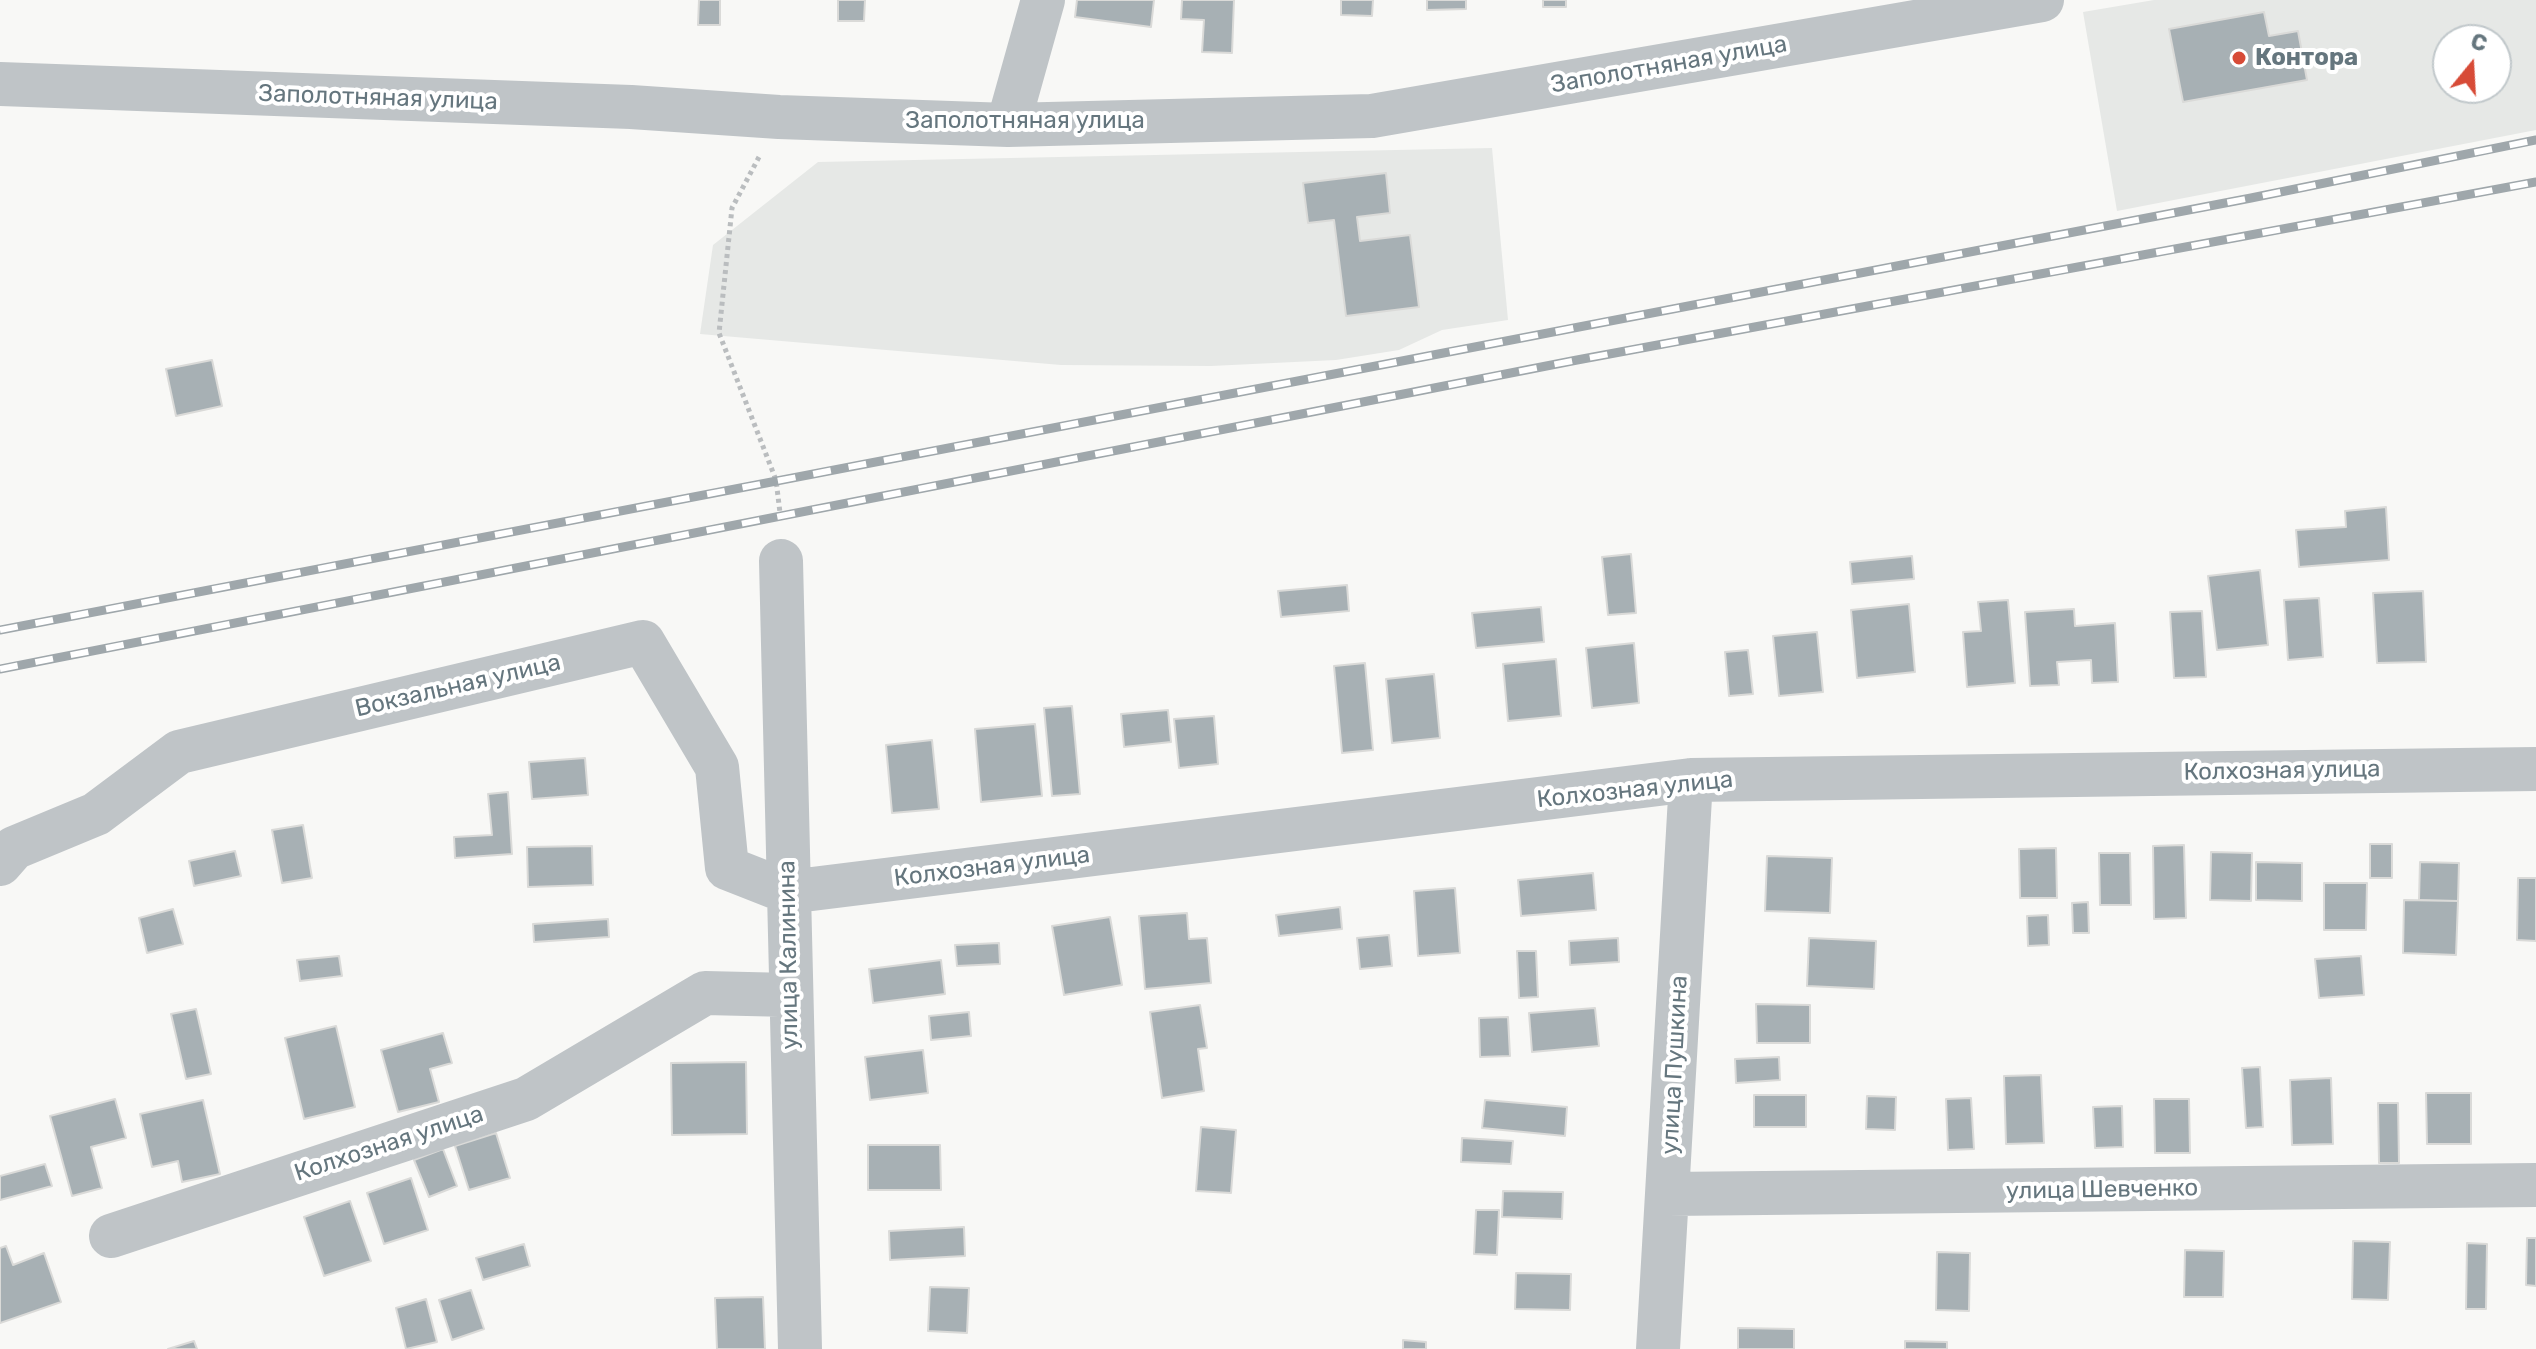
<!DOCTYPE html>
<html>
<head>
<meta charset="utf-8">
<style>
  body { margin:0 }
  #map { position:relative; width:2536px; height:1349px; overflow:hidden; background:#f8f8f6; font-family:Rubik,sans-serif }
  canvas { display:block }
  .north { position:absolute; left:2432px; top:24px; width:80px; height:80px; box-sizing:border-box; background:#fff; border:2px solid #c1c8cb; border-radius:50%; rotate:18deg; font-size:22px; font-weight:700; line-height:32px; text-align:center; color:#65767e }
  .north::after { content:''; display:block; margin:auto; width:28px; height:36px; background:#d74b37; clip-path:polygon(50% 0,100% 100%,50% 72%,0 100%) }
</style>
</head>
<body>
<div id="map">
<canvas width="2536" height="1349"></canvas>
<div class="north">С</div>
</div>
<script>
const ctx = document.querySelector('canvas').getContext('2d');
ctx.lineJoin = 'round';
function fillPath(path, color) { ctx.fillStyle = color; ctx.fill(path, 'evenodd'); }
function strokePath(path, color, width, dash) { ctx.strokeStyle = color; ctx.lineWidth = width; ctx.lineCap = dash ? 'butt' : 'round'; ctx.setLineDash(dash || []); ctx.stroke(path); }
function label(font, color, halo, rows, align = 'center') {
  ctx.font = font + ' Rubik,sans-serif'; ctx.lineWidth = 8; ctx.setLineDash([]); ctx.textBaseline = 'middle'; ctx.strokeStyle = halo; ctx.fillStyle = color; for (const [text, x, y, turn = 0] of rows) {
    ctx.save(); ctx.translate(x, y); ctx.rotate((+turn || 0) * Math.PI / 180); ctx.textAlign = isNaN(turn) ? turn : align; if (halo) ctx.strokeText(text, 0, 0); ctx.fillText(text, 0, 0); ctx.restore();
  }
}
fillPath(new Path2D(`
  M 2154,0 L 2536,0 L 2536,130 L 2117,211 L 2083,12 ZM 2448,40 L 2496,40 L 2496,88 L 2448,88 Z
  M 1492,148 L 1508,320 L 1442,330 L 1399,350 L 1336,360 L 1211,366 L 1061,365 L 700,334 L 713,245 L 818,162 Z`), '#e6e8e6');
const building = new Path2D(`
  M 699,0 L 720,0 L 720,25 L 698,25 Z
  M 838,0 L 865,0 L 864,21 L 838,21 Z
  M 1077,0 L 1154,0 L 1151,27 L 1075,17 Z
  M 1182,0 L 1234,0 L 1232,53 L 1202,52 L 1204,20 L 1181,19 Z
  M 1341,0 L 1373,0 L 1372,16 L 1341,15 Z
  M 1427,0 L 1466,0 L 1466,9 L 1427,10 Z
  M 1543,0 L 1566,0 L 1566,7 L 1543,7 Z
  M 2264,12 L 2269,36 L 2298,31 L 2307,80 L 2183,102 L 2169,29 Z
  M 1386,173 L 1390,213 L 1357,217 L 1360,241 L 1410,235 L 1419,307 L 1346,316 L 1334,220 L 1308,223 L 1303,183 Z
  M 212,360 L 222,406 L 176,416 L 166,369 Z
  M 2386,507 L 2389,560 L 2299,567 L 2296,530 L 2346,527 L 2345,511 Z
  M 1631,554 L 1636,613 L 1608,615 L 1602,557 Z
  M 1912,556 L 1914,579 L 1852,584 L 1850,562 Z
  M 2260,570 L 2268,645 L 2217,650 L 2208,576 Z
  M 1347,585 L 1349,611 L 1281,617 L 1278,591 Z
  M 2423,591 L 2426,662 L 2377,663 L 2373,593 Z
  M 2319,598 L 2323,657 L 2288,660 L 2284,600 Z
  M 2008,600 L 2015,683 L 1967,687 L 1963,632 L 1981,631 L 1978,602 Z
  M 1909,604 L 1915,672 L 1857,678 L 1851,610 Z
  M 1541,607 L 1544,642 L 1476,648 L 1472,613 Z
  M 2074,609 L 2075,626 L 2115,623 L 2118,682 L 2092,683 L 2091,660 L 2057,662 L 2059,685 L 2030,686 L 2025,612 Z
  M 2202,611 L 2206,677 L 2174,678 L 2170,612 Z
  M 1817,632 L 1823,692 L 1779,696 L 1773,636 Z
  M 1634,643 L 1639,703 L 1592,708 L 1586,648 Z
  M 1748,650 L 1753,694 L 1729,696 L 1725,652 Z
  M 1556,659 L 1561,716 L 1508,721 L 1503,664 Z
  M 1365,663 L 1373,750 L 1342,753 L 1334,666 Z
  M 1434,674 L 1440,738 L 1392,743 L 1386,679 Z
  M 1072,706 L 1080,794 L 1052,796 L 1044,708 Z
  M 1168,710 L 1171,742 L 1124,747 L 1121,714 Z
  M 1214,716 L 1218,764 L 1179,768 L 1174,719 Z
  M 1035,724 L 1042,796 L 981,802 L 975,729 Z
  M 932,740 L 939,809 L 892,813 L 886,745 Z
  M 585,758 L 588,795 L 532,799 L 529,762 Z
  M 508,792 L 512,854 L 455,858 L 454,837 L 492,835 L 488,794 Z
  M 303,825 L 312,878 L 282,883 L 272,830 Z
  M 2370,844 L 2392,844 L 2392,878 L 2370,878 Z
  M 2184,845 L 2186,918 L 2154,919 L 2153,846 Z
  M 592,846 L 593,885 L 528,887 L 527,847 Z
  M 2056,848 L 2057,898 L 2020,898 L 2019,849 Z
  M 235,851 L 241,876 L 194,886 L 189,861 Z
  M 2211,852 L 2252,853 L 2251,901 L 2210,900 Z
  M 2099,853 L 2130,853 L 2131,905 L 2100,905 Z
  M 1767,856 L 1832,858 L 1830,913 L 1765,911 Z
  M 2256,862 L 2302,863 L 2302,901 L 2256,900 Z
  M 2420,862 L 2459,863 L 2458,901 L 2419,900 Z
  M 1593,873 L 1596,910 L 1521,916 L 1518,880 Z
  M 2518,878 L 2536,878 L 2536,941 L 2517,940 Z
  M 2324,883 L 2367,883 L 2366,930 L 2324,930 Z
  M 1455,888 L 1460,953 L 1418,956 L 1414,891 Z
  M 2404,900 L 2458,901 L 2456,955 L 2403,953 Z
  M 2088,902 L 2089,933 L 2073,933 L 2072,903 Z
  M 1340,907 L 1342,929 L 1279,936 L 1276,915 Z
  M 173,909 L 183,944 L 147,953 L 139,918 Z
  M 1187,913 L 1189,939 L 1207,938 L 1211,983 L 1145,989 L 1139,916 Z
  M 2048,915 L 2049,945 L 2028,946 L 2027,916 Z
  M 1110,917 L 1122,985 L 1064,995 L 1052,926 Z
  M 608,919 L 609,937 L 534,942 L 533,924 Z
  M 1389,935 L 1392,966 L 1360,969 L 1357,938 Z
  M 1618,938 L 1619,962 L 1570,965 L 1569,941 Z
  M 1809,938 L 1876,941 L 1874,989 L 1807,986 Z
  M 999,943 L 1000,964 L 957,966 L 955,945 Z
  M 1517,951 L 1536,951 L 1538,997 L 1519,998 Z
  M 339,956 L 342,976 L 300,981 L 297,960 Z
  M 2361,956 L 2364,995 L 2319,998 L 2315,959 Z
  M 941,960 L 945,994 L 873,1003 L 869,969 Z
  M 1756,1004 L 1810,1005 L 1810,1043 L 1757,1043 Z
  M 1200,1005 L 1207,1048 L 1198,1049 L 1204,1091 L 1162,1098 L 1150,1012 Z
  M 1595,1008 L 1599,1046 L 1532,1052 L 1529,1013 Z
  M 196,1009 L 211,1074 L 186,1079 L 171,1014 Z
  M 969,1012 L 971,1036 L 931,1040 L 929,1016 Z
  M 1508,1017 L 1510,1056 L 1480,1057 L 1479,1018 Z
  M 336,1026 L 355,1107 L 304,1119 L 285,1038 Z
  M 443,1033 L 452,1063 L 430,1069 L 439,1102 L 398,1112 L 381,1050 Z
  M 923,1050 L 928,1093 L 870,1100 L 865,1057 Z
  M 1779,1057 L 1780,1080 L 1736,1083 L 1735,1059 Z
  M 746,1062 L 747,1134 L 672,1135 L 671,1063 Z
  M 2260,1067 L 2263,1127 L 2246,1128 L 2242,1068 Z
  M 2041,1075 L 2044,1143 L 2006,1144 L 2004,1076 Z
  M 2331,1078 L 2333,1144 L 2292,1145 L 2290,1080 Z
  M 2426,1093 L 2471,1093 L 2471,1144 L 2427,1144 Z
  M 1754,1095 L 1806,1095 L 1806,1127 L 1754,1127 Z
  M 1867,1096 L 1896,1097 L 1895,1130 L 1866,1129 Z
  M 1971,1098 L 1974,1149 L 1948,1150 L 1946,1099 Z
  M 115,1099 L 126,1138 L 91,1147 L 102,1188 L 72,1196 L 50,1116 Z
  M 2154,1099 L 2189,1099 L 2190,1153 L 2155,1153 Z
  M 203,1100 L 220,1174 L 182,1182 L 178,1161 L 152,1167 L 140,1114 Z
  M 1485,1100 L 1567,1107 L 1565,1136 L 1482,1128 Z
  M 2378,1103 L 2398,1103 L 2399,1163 L 2379,1163 Z
  M 2122,1106 L 2123,1147 L 2095,1148 L 2093,1107 Z
  M 1201,1127 L 1236,1130 L 1231,1193 L 1196,1191 Z
  M 496,1133 L 510,1178 L 469,1190 L 455,1146 Z
  M 1462,1138 L 1513,1141 L 1511,1164 L 1461,1162 Z
  M 868,1145 L 940,1145 L 941,1190 L 868,1190 Z
  M 443,1149 L 457,1186 L 429,1197 L 414,1160 Z
  M 45,1164 L 52,1186 L 0,1200 L 0,1176 Z
  M 411,1178 L 428,1230 L 384,1244 L 367,1193 Z
  M 1503,1191 L 1563,1192 L 1562,1219 L 1502,1217 Z
  M 350,1201 L 371,1261 L 324,1276 L 304,1217 Z
  M 1476,1210 L 1499,1210 L 1497,1255 L 1474,1254 Z
  M 964,1227 L 965,1256 L 890,1260 L 889,1231 Z
  M 2527,1238 L 2536,1238 L 2536,1286 L 2526,1285 Z
  M 2353,1241 L 2390,1242 L 2388,1300 L 2352,1299 Z
  M 2467,1243 L 2487,1244 L 2486,1309 L 2466,1309 Z
  M 524,1244 L 530,1266 L 483,1280 L 476,1258 Z
  M 6,1246 L 13,1265 L 44,1253 L 61,1302 L 0,1323 L 0,1248 Z
  M 2185,1250 L 2224,1251 L 2223,1297 L 2184,1297 Z
  M 1937,1252 L 1970,1253 L 1969,1311 L 1936,1310 Z
  M 1516,1273 L 1571,1274 L 1570,1310 L 1515,1309 Z
  M 930,1287 L 969,1288 L 967,1333 L 928,1331 Z
  M 471,1290 L 484,1329 L 452,1340 L 439,1300 Z
  M 763,1297 L 765,1349 L 717,1349 L 715,1298 Z
  M 426,1299 L 437,1342 L 406,1349 L 396,1308 Z
  M 1738,1328 L 1794,1329 L 1794,1349 L 1738,1349 Z
  M 1403,1340 L 1426,1342 L 1426,1349 L 1403,1349 Z
  M 194,1341 L 197,1349 L 168,1349 Z
  M 1905,1341 L 1947,1342 L 1947,1349 L 1905,1349 Z`);
fillPath(building, '#a7b0b4');
strokePath(building, '#dadad8', 2);
strokePath(new Path2D(`
  M 759,157 L 732,208 L 719,333 L 776,480 L 781,521`), '#babdbf', 5, [4, 4]);
strokePath(new Path2D(`
  M 0,84 L 631,107 L 779,117 L 1008,125 L 1372,116 L 2042,0
  M 1008,125 L 1043,0
  M 781,561 L 800,1349
  M 0,864 L 14,848 L 96,814 L 179,752 L 643,642 L 717,767 L 727,868 L 788,892 L 1691,780 L 2536,769
  M 1668,1194 L 2536,1185
  M 111,1236 L 526,1099 L 705,993 L 790,995
  M 1658,1349 L 1691,780`), '#bfc4c7', 44);
const rail = new Path2D(`
  M 0,630 L 2251,198 L 2536,140
  M 0,669 L 1577,360 L 2536,182`);
strokePath(rail, '#9fa7ab', 9);
strokePath(rail, '#fff', 6, [18]);
for (const [x, y, r, color] of [
  [2239,58,8,"#d74b37"]
]) { const dot = new Path2D(); dot.arc(x, y, r, 0, 2 * Math.PI); ctx.fillStyle = color; ctx.fill(dot); strokePath(dot, '#fff', 3); }
label('bold 24px', '#65767e', '#fff', [
  ["Контора",2255,58]
], 'left');
label('24px', '#65767e', '#fff', [
  ["Заполотняная улица",1669,65,-10],
  ["Заполотняная улица",378,98,2],
  ["Заполотняная улица",1025,121],
  ["Вокзальная улица",458,686,-13],
  ["Колхозная улица",2282,771,-1],
  ["Колхозная улица",1635,790,-6],
  ["Колхозная улица",992,867,-7],
  ["улица Калинина",789,955,-91],
  ["улица Пушкина",1675,1065,-87],
  ["Колхозная улица",389,1144,-18],
  ["улица Шевченко",2102,1190,-1]
]);
</script>
</body>
</html>
